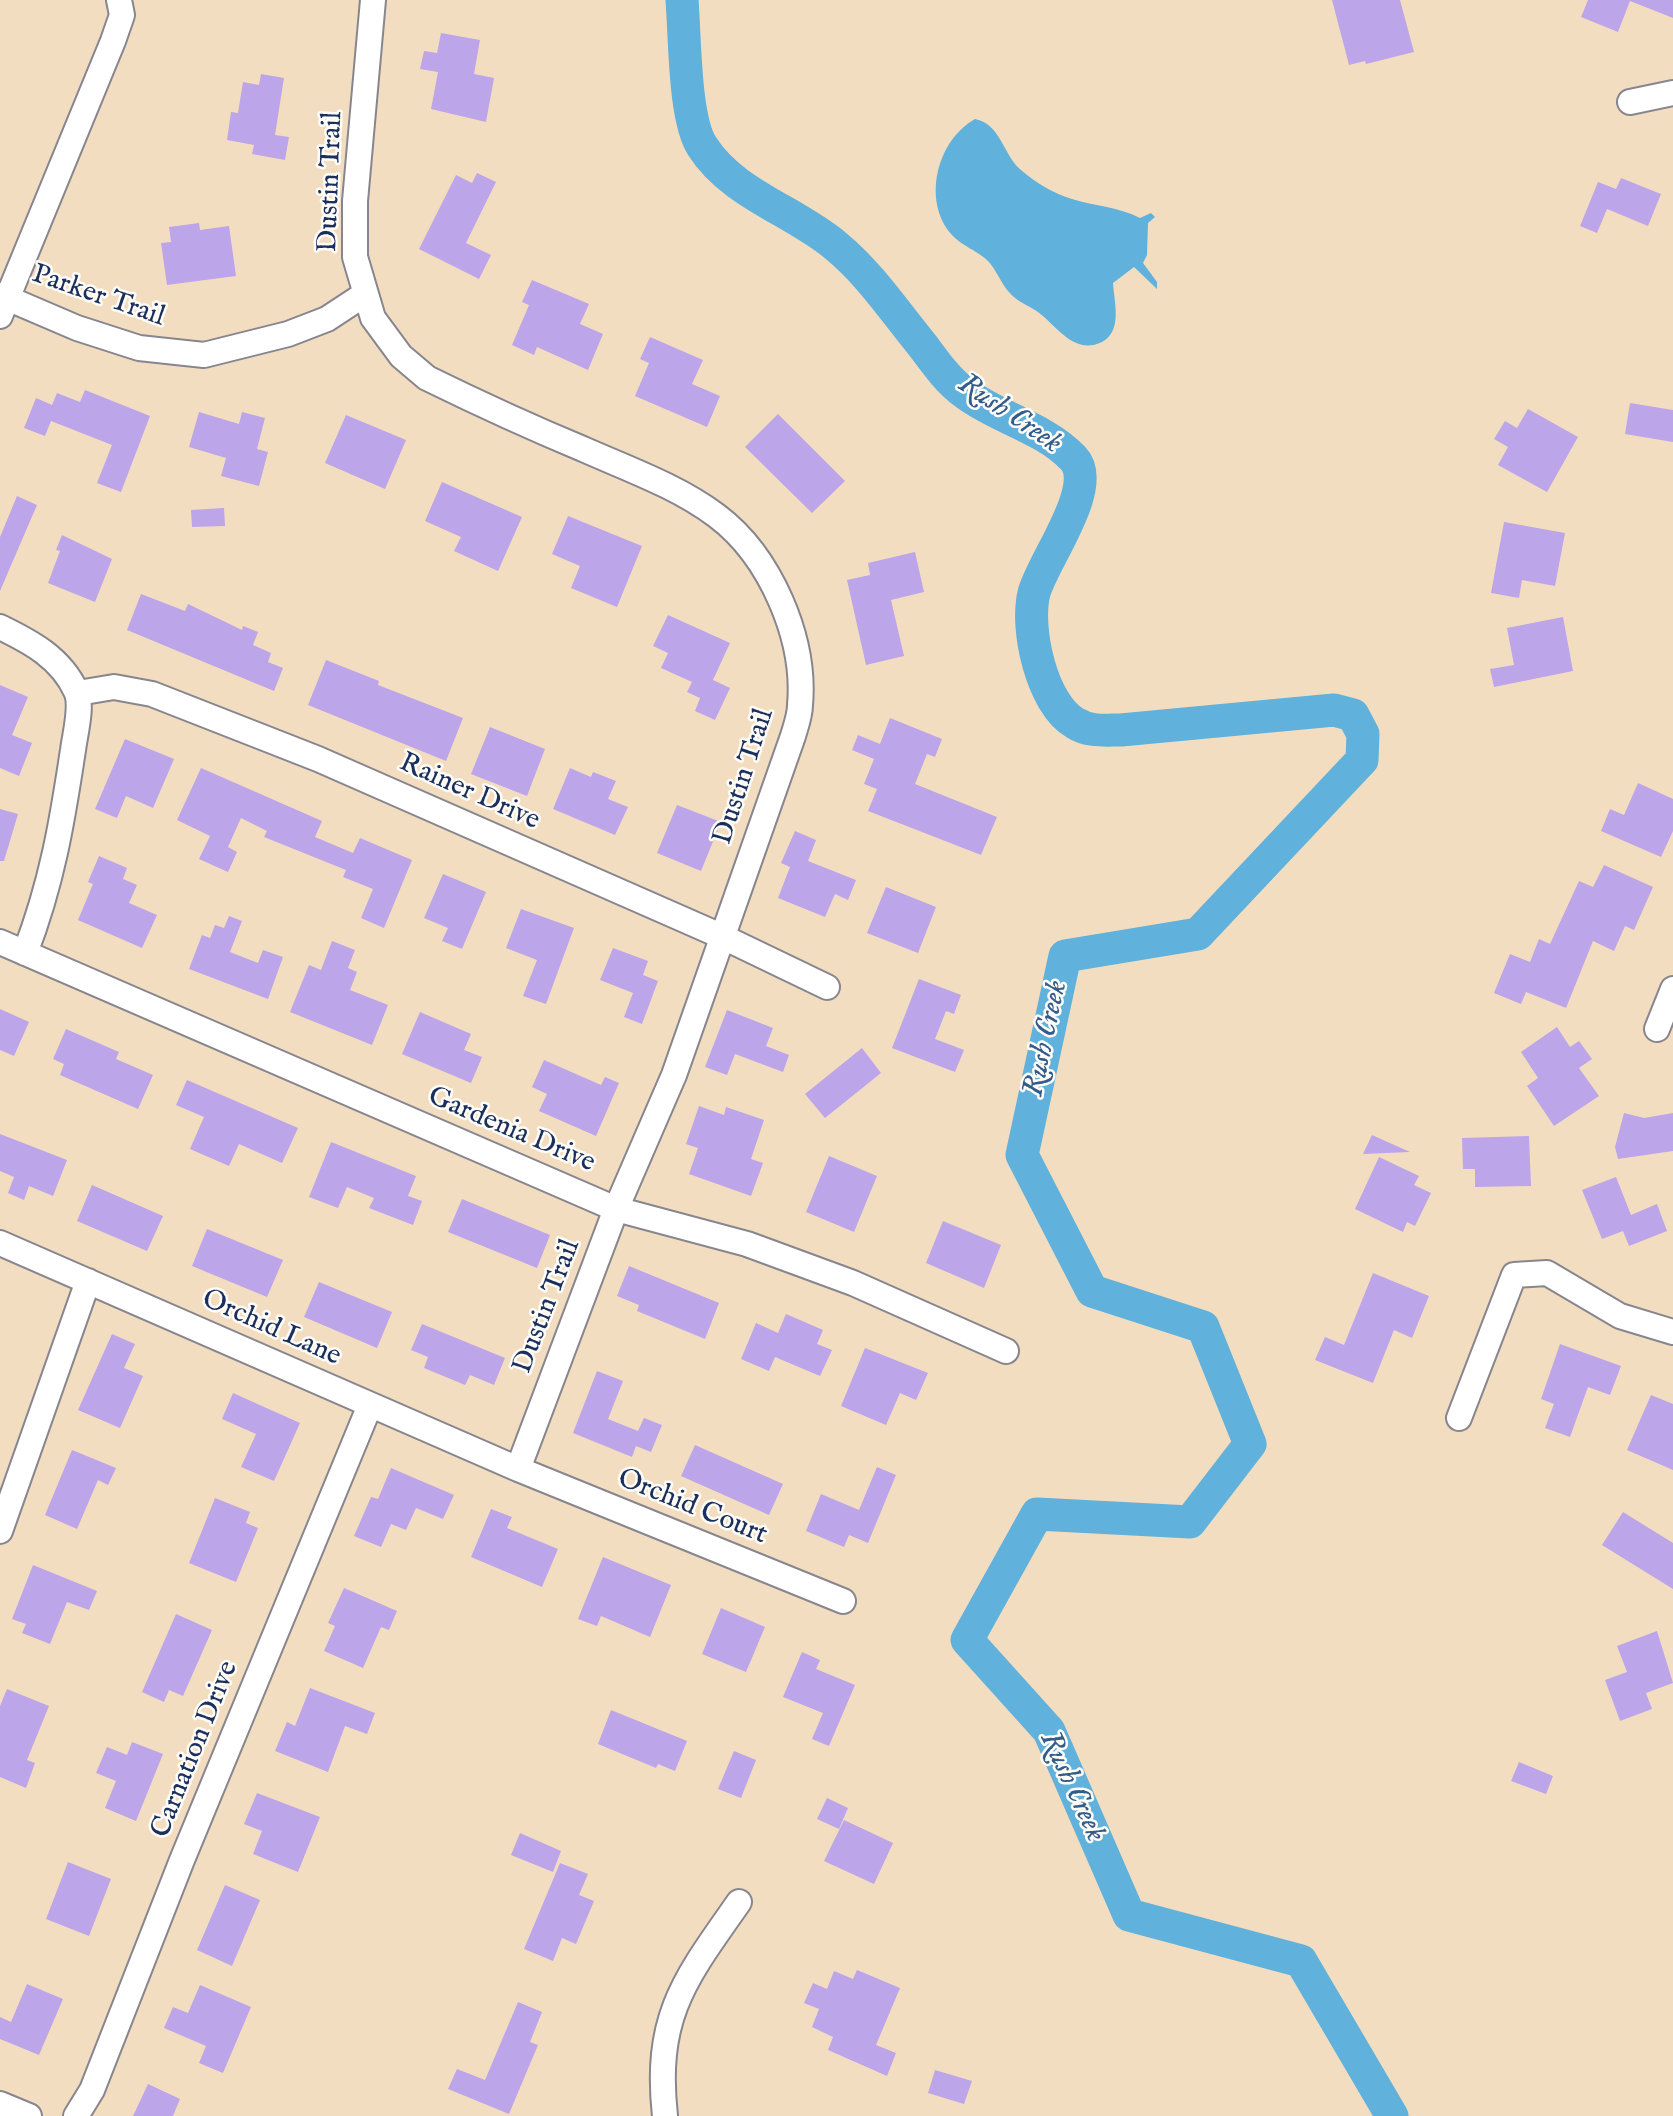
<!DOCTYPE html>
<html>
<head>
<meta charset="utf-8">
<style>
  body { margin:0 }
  canvas { display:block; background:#f3ddc0 }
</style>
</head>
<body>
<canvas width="1673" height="2116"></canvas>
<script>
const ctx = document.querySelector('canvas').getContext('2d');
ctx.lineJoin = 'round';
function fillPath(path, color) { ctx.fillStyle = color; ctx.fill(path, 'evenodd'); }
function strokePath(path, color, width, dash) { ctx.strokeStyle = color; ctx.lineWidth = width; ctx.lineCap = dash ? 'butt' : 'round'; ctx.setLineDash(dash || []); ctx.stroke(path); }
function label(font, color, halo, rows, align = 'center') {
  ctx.font = font + ' "IM FELL English",serif'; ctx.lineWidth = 5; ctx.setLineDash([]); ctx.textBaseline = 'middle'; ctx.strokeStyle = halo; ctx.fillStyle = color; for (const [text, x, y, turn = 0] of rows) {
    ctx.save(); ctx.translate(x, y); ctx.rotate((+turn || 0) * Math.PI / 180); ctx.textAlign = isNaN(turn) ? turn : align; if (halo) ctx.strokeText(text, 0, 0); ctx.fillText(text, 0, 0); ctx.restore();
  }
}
fillPath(new Path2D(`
  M 975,119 C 1001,124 1003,155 1021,170 C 1035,182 1054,194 1072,199 C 1095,206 1119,207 1140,218 L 1151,213 L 1155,217 L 1148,223 L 1147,255 L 1143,263 L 1157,282 L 1157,289 L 1134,267 L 1113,283 C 1114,301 1123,331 1102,342 C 1074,356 1056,325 1038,312 C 1028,305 1017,302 1008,291 C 1000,281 996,269 987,260 C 976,250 962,246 952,235 C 922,202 936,141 975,119 Z`), '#60b1db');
strokePath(new Path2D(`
  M 682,0 C 685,36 684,118 702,146 C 732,194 795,211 836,246 C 870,274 895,312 923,346 C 935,362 948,381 965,393 C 998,418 1043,427 1073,458 C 1100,486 1043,560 1034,593 C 1025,629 1042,704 1075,723 C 1089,732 1105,730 1121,730 L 1334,710 L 1353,715 L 1363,734 L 1362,760 L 1198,934 L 1065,956 L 1022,1155 L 1092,1291 L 1203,1327 L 1250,1444 L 1190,1522 L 1037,1514 L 967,1640 L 1049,1731 L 1129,1915 L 1301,1961 L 1392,2116`), '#60b1db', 33);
fillPath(new Path2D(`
  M 1332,0 L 1400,0 L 1414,52 L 1366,64 L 1365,61 L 1349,65 Z
  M 1588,0 L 1673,0 L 1673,18 L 1630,1 L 1618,32 L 1581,17 Z
  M 441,33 L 480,40 L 474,74 L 494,78 L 486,122 L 431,109 L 438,72 L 420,69 L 424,51 L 437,53 Z
  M 261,74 L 284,78 L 275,135 L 289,137 L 285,160 L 252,154 L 254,145 L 227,140 L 231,112 L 238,113 L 243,82 L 259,85 Z
  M 477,173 L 496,182 L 466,243 L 491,255 L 479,279 L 419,249 L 456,175 L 472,183 Z
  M 1621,178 L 1661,194 L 1648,226 L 1607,209 L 1597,233 L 1580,226 L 1598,182 L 1616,189 Z
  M 199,223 L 200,230 L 229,226 L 236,276 L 167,285 L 161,243 L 171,242 L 169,227 Z
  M 532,280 L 589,304 L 580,324 L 603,334 L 588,370 L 537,347 L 534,355 L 512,345 L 529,305 L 522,302 Z
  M 650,337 L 703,360 L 692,384 L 720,396 L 707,427 L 635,396 L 649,363 L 640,359 Z
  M 85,390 L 150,416 L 121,492 L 97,483 L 112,445 L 51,421 L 45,436 L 24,428 L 36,398 L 52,405 L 57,393 L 80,402 Z
  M 1630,403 L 1673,410 L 1673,442 L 1625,434 Z
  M 1528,409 L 1578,437 L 1547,492 L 1498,465 L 1508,447 L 1494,439 L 1505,421 L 1517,428 Z
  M 199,412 L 239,424 L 242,412 L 265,418 L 257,449 L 268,452 L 259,486 L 221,476 L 226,458 L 189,447 Z
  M 778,414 L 845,481 L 812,513 L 745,447 Z
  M 346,415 L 406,440 L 385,489 L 325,463 Z
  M 442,482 L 522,517 L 498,571 L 454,551 L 461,537 L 425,521 Z
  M 17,496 L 37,505 L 0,591 L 0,537 Z
  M 224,508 L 225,526 L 192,527 L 191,510 Z
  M 568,516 L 642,546 L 617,607 L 571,588 L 580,566 L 552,554 Z
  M 1504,522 L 1565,533 L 1555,586 L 1522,580 L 1519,598 L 1491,593 Z
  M 62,535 L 112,559 L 95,602 L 48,583 L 60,551 L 56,550 Z
  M 915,552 L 924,592 L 891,600 L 904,656 L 866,665 L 847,580 L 870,575 L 868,563 Z
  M 141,594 L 185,611 L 188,604 L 242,630 L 243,626 L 258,632 L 253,645 L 271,653 L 268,662 L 283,668 L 274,691 L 127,630 Z
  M 668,615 L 730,643 L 713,680 L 730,688 L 715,720 L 695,711 L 700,698 L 687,692 L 692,682 L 661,668 L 668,653 L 653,646 Z
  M 1563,617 L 1573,671 L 1494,687 L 1490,669 L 1514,665 L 1507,628 Z
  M 326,660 L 379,681 L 378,685 L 463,718 L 446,761 L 308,705 Z
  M 0,685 L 28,697 L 12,735 L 32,743 L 19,776 L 0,768 Z
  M 890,718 L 942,739 L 935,757 L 927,754 L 915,784 L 997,817 L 981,855 L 868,811 L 877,789 L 864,784 L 874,759 L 852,750 L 858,735 L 880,744 Z
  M 490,727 L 545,749 L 527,796 L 471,774 Z
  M 125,739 L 174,759 L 153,808 L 126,796 L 117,818 L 95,809 Z
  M 201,768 L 322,821 L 315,837 L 353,853 L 360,838 L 412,860 L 384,928 L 361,918 L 373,889 L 343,877 L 346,870 L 264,837 L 267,831 L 241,818 L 228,847 L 237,852 L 228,872 L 199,859 L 210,836 L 177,820 Z
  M 570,768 L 591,777 L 593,772 L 616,781 L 608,799 L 628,807 L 615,835 L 553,809 Z
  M 1638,783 L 1673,799 L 1673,831 L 1661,857 L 1601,831 L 1610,809 L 1624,815 Z
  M 677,805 L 721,822 L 701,871 L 657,853 Z
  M 0,809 L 18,814 L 4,861 L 0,861 Z
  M 795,831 L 816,840 L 808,861 L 856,880 L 848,900 L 835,894 L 825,917 L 778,898 L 790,867 L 781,863 Z
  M 99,856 L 127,868 L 123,879 L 137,885 L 129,903 L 157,915 L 142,948 L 78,920 L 93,884 L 88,882 Z
  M 1604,865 L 1653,887 L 1634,930 L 1625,926 L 1614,951 L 1593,941 L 1566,1008 L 1526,992 L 1521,1004 L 1494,993 L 1510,954 L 1530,962 L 1539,939 L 1550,944 L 1579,881 L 1593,887 Z
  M 443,874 L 486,892 L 462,949 L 442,941 L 448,928 L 424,918 Z
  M 886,887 L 936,907 L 918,953 L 867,933 Z
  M 521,909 L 574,928 L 546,1004 L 523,996 L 537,960 L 506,948 Z
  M 229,916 L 242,921 L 230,952 L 258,963 L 263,950 L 283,957 L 268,999 L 189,969 L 202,935 L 210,938 L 215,925 L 224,928 Z
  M 332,941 L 355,950 L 348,968 L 357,972 L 350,990 L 388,1005 L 372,1045 L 290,1012 L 309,965 L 321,970 Z
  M 613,948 L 648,961 L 643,975 L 658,981 L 642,1024 L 624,1017 L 633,993 L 600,980 Z
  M 919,979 L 961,995 L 954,1014 L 946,1011 L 935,1039 L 964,1050 L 955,1072 L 892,1048 Z
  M 0,1009 L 29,1022 L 14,1056 L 0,1050 Z
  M 727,1010 L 773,1028 L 766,1046 L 789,1055 L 783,1072 L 735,1054 L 727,1075 L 705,1067 Z
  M 420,1012 L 471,1034 L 464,1050 L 482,1057 L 471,1083 L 402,1054 Z
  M 1557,1027 L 1570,1047 L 1579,1041 L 1592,1059 L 1579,1068 L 1599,1096 L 1554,1126 L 1527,1086 L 1538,1078 L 1521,1052 Z
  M 66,1029 L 119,1052 L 116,1059 L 153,1075 L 138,1109 L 60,1075 L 64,1064 L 53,1059 Z
  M 862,1048 L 881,1073 L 825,1118 L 805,1094 Z
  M 544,1060 L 601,1085 L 605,1077 L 619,1083 L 596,1136 L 539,1111 L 547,1094 L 532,1087 Z
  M 187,1080 L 298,1128 L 282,1163 L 239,1144 L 229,1166 L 190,1149 L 204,1117 L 176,1105 Z
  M 699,1106 L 724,1115 L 726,1107 L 764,1120 L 751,1159 L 763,1163 L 751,1196 L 689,1174 L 698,1148 L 686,1144 Z
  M 1624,1113 L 1644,1118 L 1673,1113 L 1673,1151 L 1618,1159 L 1615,1147 Z
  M 0,1134 L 67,1160 L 53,1196 L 29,1186 L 24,1200 L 8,1193 L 14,1177 L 0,1171 Z
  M 1372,1135 L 1410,1152 L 1363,1154 Z
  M 1529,1136 L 1531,1186 L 1475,1187 L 1475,1169 L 1463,1169 L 1462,1138 Z
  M 331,1142 L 416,1176 L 408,1196 L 422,1201 L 413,1225 L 369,1208 L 374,1198 L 347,1187 L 338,1208 L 309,1197 Z
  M 829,1156 L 877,1176 L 854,1232 L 806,1212 Z
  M 1379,1157 L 1419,1176 L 1414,1185 L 1431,1193 L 1415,1226 L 1407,1222 L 1403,1232 L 1355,1209 Z
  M 1616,1177 L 1631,1215 L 1657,1204 L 1667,1231 L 1629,1246 L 1623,1231 L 1602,1239 L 1582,1190 Z
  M 92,1185 L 163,1216 L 147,1251 L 77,1221 Z
  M 462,1199 L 550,1235 L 537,1268 L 448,1232 Z
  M 943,1221 L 1001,1245 L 984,1288 L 926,1263 Z
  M 207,1229 L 283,1260 L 267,1297 L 192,1266 Z
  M 629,1266 L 719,1303 L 705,1339 L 637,1311 L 639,1305 L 617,1296 Z
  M 1373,1273 L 1429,1296 L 1412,1338 L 1394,1330 L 1373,1383 L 1315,1360 L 1325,1337 L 1344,1345 Z
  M 319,1282 L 392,1312 L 377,1348 L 304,1317 Z
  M 786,1314 L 823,1330 L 817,1344 L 832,1350 L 820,1376 L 775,1357 L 769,1371 L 741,1359 L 756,1323 L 778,1333 Z
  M 422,1324 L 505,1358 L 494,1385 L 470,1375 L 465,1385 L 424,1368 L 428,1357 L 411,1350 Z
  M 112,1334 L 135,1344 L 124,1368 L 143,1376 L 120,1428 L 78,1410 Z
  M 1560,1344 L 1621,1366 L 1610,1395 L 1588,1387 L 1570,1437 L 1545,1428 L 1554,1404 L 1541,1399 Z
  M 865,1348 L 928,1373 L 916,1400 L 900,1393 L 886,1425 L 841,1406 Z
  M 597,1371 L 623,1381 L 608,1419 L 638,1431 L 644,1418 L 662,1425 L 651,1452 L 636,1446 L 632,1457 L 573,1433 Z
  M 233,1393 L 300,1423 L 274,1481 L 241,1467 L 256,1434 L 222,1419 Z
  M 1651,1395 L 1673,1404 L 1673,1470 L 1627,1450 Z
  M 695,1445 L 783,1484 L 769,1515 L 681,1476 Z
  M 72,1450 L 116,1468 L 108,1485 L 98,1480 L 77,1529 L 45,1515 Z
  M 877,1467 L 896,1475 L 868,1543 L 849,1535 L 844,1547 L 806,1531 L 821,1494 L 859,1510 Z
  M 391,1468 L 454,1495 L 443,1519 L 416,1508 L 406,1530 L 391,1524 L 381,1547 L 354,1536 L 371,1497 L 378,1499 Z
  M 215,1498 L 250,1512 L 246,1523 L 258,1528 L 236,1582 L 189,1563 Z
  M 491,1509 L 512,1517 L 507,1528 L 558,1549 L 542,1587 L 471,1557 Z
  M 1623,1512 L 1673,1543 L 1673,1589 L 1602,1545 Z
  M 603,1557 L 671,1585 L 650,1637 L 601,1616 L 597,1626 L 578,1619 Z
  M 33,1565 L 97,1591 L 89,1610 L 67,1602 L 50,1644 L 22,1633 L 26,1624 L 12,1619 Z
  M 344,1588 L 397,1611 L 389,1630 L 381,1627 L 363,1668 L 324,1651 L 335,1626 L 328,1623 Z
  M 721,1608 L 765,1627 L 746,1672 L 702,1654 Z
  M 176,1614 L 212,1630 L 183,1696 L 169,1690 L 164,1702 L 142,1692 Z
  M 1657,1631 L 1673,1683 L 1646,1693 L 1652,1709 L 1620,1721 L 1605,1680 L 1627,1672 L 1617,1646 Z
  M 802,1652 L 820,1660 L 816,1669 L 855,1685 L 829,1746 L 812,1739 L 823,1713 L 783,1697 Z
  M 310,1688 L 375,1713 L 367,1734 L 345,1726 L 328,1772 L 275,1751 L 287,1722 L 295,1726 Z
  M 7,1689 L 49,1706 L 27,1760 L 35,1763 L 26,1788 L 0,1777 L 0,1706 Z
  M 611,1710 L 687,1741 L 675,1771 L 658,1764 L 656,1768 L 598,1744 Z
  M 132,1742 L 163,1754 L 136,1821 L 105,1808 L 116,1781 L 96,1773 L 107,1747 L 127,1755 Z
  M 734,1751 L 756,1760 L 741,1798 L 718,1789 Z
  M 1519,1762 L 1553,1776 L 1546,1794 L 1511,1781 Z
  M 257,1793 L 320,1817 L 298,1872 L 253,1854 L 262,1831 L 244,1824 Z
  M 827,1798 L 848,1808 L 839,1829 L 817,1819 Z
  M 844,1820 L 893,1843 L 874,1884 L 824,1861 Z
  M 520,1833 L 561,1851 L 553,1872 L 511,1855 Z
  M 68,1862 L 111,1879 L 89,1936 L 46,1919 Z
  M 560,1863 L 588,1874 L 579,1895 L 594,1901 L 576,1944 L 562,1938 L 553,1961 L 524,1949 Z
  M 225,1885 L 260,1900 L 232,1966 L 197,1950 Z
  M 857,1970 L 900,1988 L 876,2045 L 896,2053 L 887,2076 L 828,2050 L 833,2037 L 812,2027 L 819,2009 L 804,2003 L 813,1983 L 827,1989 L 834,1971 L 853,1979 Z
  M 27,1984 L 63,1999 L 39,2055 L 0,2039 L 0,2017 L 11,2022 Z
  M 200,1985 L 251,2007 L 223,2073 L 199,2063 L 206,2046 L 164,2028 L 173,2007 L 188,2013 Z
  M 518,2002 L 542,2012 L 530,2042 L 538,2045 L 509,2114 L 448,2089 L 457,2069 L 485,2080 Z
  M 935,2070 L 972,2081 L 964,2104 L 928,2093 Z
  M 148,2084 L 180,2099 L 173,2116 L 133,2116 Z`), '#bda5e9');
const minor = new Path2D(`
  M 373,0 L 355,201 L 355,257 L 373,318 L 401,356 L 427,378 C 478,403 530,427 583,449 C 628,469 677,486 717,516 C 770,556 806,638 800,705 C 800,715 796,726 793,736 L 674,1075 L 616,1209 L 518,1469
  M 1630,102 L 1673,93
  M 0,295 L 77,328 L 139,348 L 204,355 L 288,334 L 327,319 L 365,294
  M 0,316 L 113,41 L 122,15 L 119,0
  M 0,627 C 31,642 61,658 76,691 C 83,705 75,734 73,750 C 62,823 52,883 25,953
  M 78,693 L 114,687 L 152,694 L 318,759 L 721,936 L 827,987
  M 0,942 L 616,1209 L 747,1244 L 853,1283 L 1006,1351
  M 1657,1029 L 1673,989
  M 0,1243 L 518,1469 L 843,1601
  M 1459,1418 L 1514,1275 L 1547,1273 L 1620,1316 L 1673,1332
  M 0,1531 L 88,1281
  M 0,2104 L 29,2116
  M 76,2116 L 92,2090 L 182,1860 L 370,1405
  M 665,2116 C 654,2016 685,1979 739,1902`);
strokePath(minor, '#87868f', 28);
strokePath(minor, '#fff', 24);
label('28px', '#1b2f5e', '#fdfcf7', [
  ["Dustin Trail",332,182,-88],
  ["Parker Trail",98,297,19],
  ["Dustin Trail",745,777,-72],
  ["Rainer Drive",469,793,24],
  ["Gardenia Drive",511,1131,23],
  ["Dustin Trail",548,1307,-69],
  ["Orchid Lane",271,1329,24],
  ["Orchid Court",692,1508,22],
  ["Carnation Drive",196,1750,-68]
]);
label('italic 30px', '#335c8a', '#fdfcf7', [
  ["Rush Creek",1009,415,34],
  ["Rush Creek",1047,1039,-78],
  ["Rush Creek",1071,1787,65]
]);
</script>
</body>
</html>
